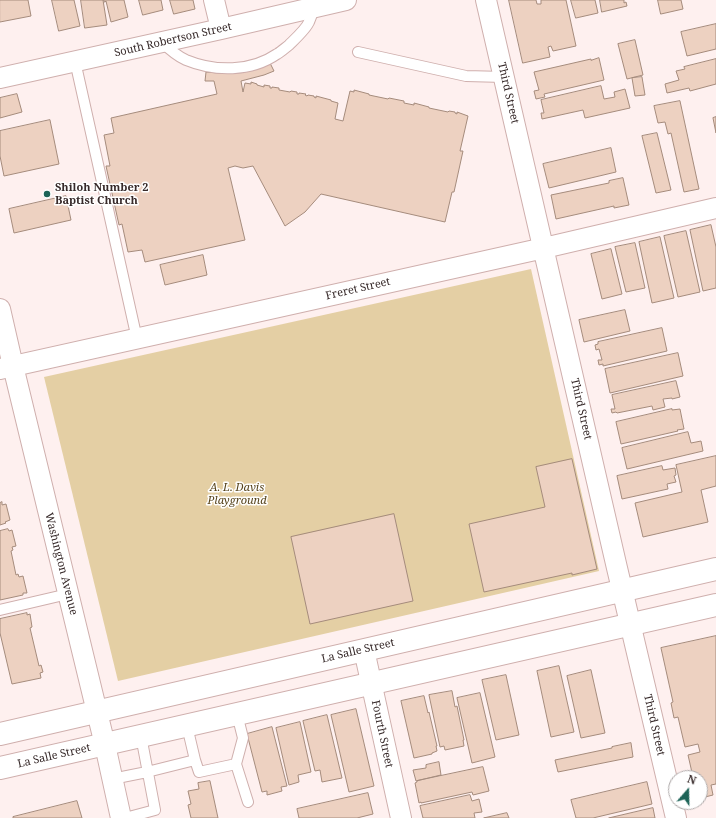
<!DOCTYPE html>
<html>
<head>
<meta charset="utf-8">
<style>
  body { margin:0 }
  #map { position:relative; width:716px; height:818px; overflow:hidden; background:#fef0ef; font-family:"Noto Serif",serif }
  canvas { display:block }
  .north { position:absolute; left:668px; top:770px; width:40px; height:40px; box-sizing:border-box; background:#fff; border:1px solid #afaaaa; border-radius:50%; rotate:20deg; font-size:11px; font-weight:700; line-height:16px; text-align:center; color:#372a2a }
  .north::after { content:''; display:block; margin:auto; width:14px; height:18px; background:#1c6357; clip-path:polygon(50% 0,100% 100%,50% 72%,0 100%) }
</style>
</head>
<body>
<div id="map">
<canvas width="716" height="818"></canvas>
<div class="north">N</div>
</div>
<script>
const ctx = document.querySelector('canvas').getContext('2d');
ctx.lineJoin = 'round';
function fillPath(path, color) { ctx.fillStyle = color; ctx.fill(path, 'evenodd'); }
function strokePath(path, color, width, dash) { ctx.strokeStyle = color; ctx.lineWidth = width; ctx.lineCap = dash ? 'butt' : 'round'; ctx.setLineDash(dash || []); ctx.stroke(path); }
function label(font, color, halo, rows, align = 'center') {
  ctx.font = font + ' "Noto Serif",serif'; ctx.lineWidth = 3; ctx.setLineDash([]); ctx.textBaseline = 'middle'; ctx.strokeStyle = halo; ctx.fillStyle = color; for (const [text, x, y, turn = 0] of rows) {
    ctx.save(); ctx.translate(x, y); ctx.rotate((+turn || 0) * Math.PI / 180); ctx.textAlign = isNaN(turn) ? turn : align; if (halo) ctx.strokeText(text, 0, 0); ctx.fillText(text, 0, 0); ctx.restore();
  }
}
fillPath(new Path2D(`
  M 531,269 L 599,571 L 118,681 L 44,377 Z`), '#e4cfa4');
const building = new Path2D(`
  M 0,0 L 28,0 L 31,16 L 0,22 Z
  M 52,0 L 74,0 L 80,26 L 59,31 Z
  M 81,0 L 103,0 L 107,25 L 85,28 Z
  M 104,0 L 124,0 L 128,17 L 111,22 L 106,1 L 105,2 Z
  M 139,0 L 161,0 L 163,10 L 143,15 Z
  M 170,0 L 193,0 L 195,9 L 174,14 Z
  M 509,0 L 536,0 L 537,4 L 541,4 L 541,0 L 566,0 L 576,46 L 553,51 L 551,46 L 548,47 L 550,57 L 523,63 Z
  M 571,0 L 595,0 L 598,13 L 576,18 Z
  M 600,0 L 624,0 L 624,3 L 626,2 L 627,6 L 602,12 Z
  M 658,0 L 681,0 L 683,9 L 661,14 Z
  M 716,24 L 716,49 L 687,56 L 681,32 Z
  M 635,40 L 643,75 L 627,79 L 618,44 Z
  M 599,58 L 604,80 L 544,94 L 545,97 L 536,99 L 534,91 L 539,90 L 534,72 L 591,59 L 591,60 Z
  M 716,59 L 716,84 L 690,91 L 689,88 L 667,93 L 665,84 L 679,80 L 676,71 L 685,69 L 684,67 Z
  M 270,63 L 274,71 L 264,75 L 241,81 L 243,92 L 245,83 L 251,84 L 251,82 L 257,84 L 257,85 L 264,87 L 264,85 L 270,86 L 270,88 L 272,88 L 272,87 L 279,88 L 279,90 L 290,92 L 291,91 L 297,92 L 297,94 L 299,94 L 299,93 L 306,94 L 305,95 L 307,96 L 308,95 L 314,96 L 314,97 L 316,98 L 316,96 L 331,100 L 331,101 L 338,103 L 335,119 L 343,121 L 350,91 L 354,92 L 354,90 L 369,94 L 369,95 L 388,99 L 389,98 L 404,101 L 404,103 L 414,105 L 414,103 L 429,107 L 429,108 L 448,112 L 449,111 L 455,112 L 455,113 L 457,114 L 457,112 L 468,116 L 460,151 L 463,151 L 454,192 L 452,192 L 445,222 L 321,194 L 305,212 L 285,226 L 253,166 L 243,168 L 235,166 L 228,168 L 245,240 L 145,262 L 142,250 L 128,252 L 122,224 L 119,225 L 106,166 L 110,166 L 104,135 L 114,133 L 111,118 L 217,94 L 214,81 L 205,81 L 206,72 L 219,73 Z
  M 642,77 L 645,95 L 635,96 L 632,78 Z
  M 601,86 L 604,99 L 615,97 L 614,92 L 625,89 L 630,108 L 585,118 L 583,110 L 542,119 L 541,113 L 544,113 L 541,100 Z
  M 17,94 L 22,112 L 0,118 L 0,98 Z
  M 680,101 L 699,189 L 684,192 L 671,133 L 668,134 L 665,122 L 658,123 L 654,106 Z
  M 716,117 L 716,133 L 713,118 Z
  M 50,120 L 59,164 L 4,176 L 0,156 L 0,131 Z
  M 657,133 L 671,190 L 656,193 L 642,136 Z
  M 611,148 L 616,172 L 549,188 L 543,164 Z
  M 623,178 L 629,205 L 614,208 L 614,206 L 556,219 L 551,195 L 609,183 L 609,181 Z
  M 66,196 L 71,220 L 14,233 L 9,209 Z
  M 711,225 L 716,247 L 716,288 L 703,291 L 690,230 Z
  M 686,231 L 700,292 L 678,297 L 664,236 Z
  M 660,237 L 674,298 L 652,303 L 639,242 Z
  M 635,243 L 645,288 L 626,292 L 615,247 Z
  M 611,249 L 622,294 L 602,299 L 591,254 Z
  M 203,255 L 207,275 L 165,285 L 160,265 Z
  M 625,310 L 630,331 L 584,342 L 579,320 Z
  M 662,328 L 667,351 L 603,366 L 603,364 L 599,365 L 598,360 L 602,360 L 599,349 L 596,350 L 595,345 L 598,344 L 598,342 Z
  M 678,353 L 683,376 L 610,393 L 605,369 Z
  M 676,381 L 680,397 L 672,399 L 672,398 L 663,399 L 665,407 L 653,410 L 652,406 L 617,413 L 616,412 L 612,413 L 611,409 L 615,409 L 612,395 Z
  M 672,409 L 672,410 L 680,409 L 684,429 L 677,430 L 678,431 L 621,444 L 616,422 Z
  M 688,432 L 691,443 L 701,441 L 703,451 L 627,469 L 622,448 Z
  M 716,456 L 716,486 L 701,490 L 708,522 L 643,537 L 635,503 L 682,492 L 676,465 Z
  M 572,459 L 597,569 L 572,575 L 572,573 L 484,592 L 469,524 L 545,507 L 536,467 Z
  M 662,466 L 663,470 L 675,468 L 676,475 L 674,476 L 676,482 L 667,484 L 668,489 L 622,499 L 617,476 Z
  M 2,502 L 2,505 L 6,504 L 10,520 L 5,522 L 6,523 L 0,525 L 0,503 Z
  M 394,514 L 413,601 L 310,624 L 291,537 Z
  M 8,529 L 9,531 L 12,530 L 16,546 L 12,547 L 13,550 L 11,551 L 16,575 L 18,574 L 19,577 L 23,576 L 27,593 L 23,593 L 23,595 L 0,600 L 0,531 Z
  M 27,613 L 27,615 L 30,614 L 32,627 L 30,628 L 39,666 L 41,665 L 43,672 L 40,673 L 41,678 L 12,684 L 0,633 L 0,619 Z
  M 716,636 L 716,784 L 711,785 L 713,795 L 705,797 L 702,787 L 700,788 L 700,778 L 691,778 L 693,777 L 688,755 L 700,752 L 698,744 L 685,747 L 678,717 L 674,718 L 671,703 L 673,702 L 661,648 Z
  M 559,666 L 574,732 L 551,737 L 537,671 Z
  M 591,670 L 605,733 L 581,738 L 567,676 Z
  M 506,675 L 519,735 L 496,740 L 482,680 Z
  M 452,691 L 455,707 L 457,706 L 464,740 L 463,740 L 464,746 L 445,750 L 444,746 L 440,747 L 429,695 Z
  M 480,693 L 495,757 L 472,763 L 457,698 Z
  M 424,696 L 428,713 L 429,712 L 437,746 L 436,746 L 437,751 L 432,753 L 432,754 L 414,758 L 401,701 Z
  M 356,709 L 374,786 L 349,792 L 331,715 Z
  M 327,715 L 342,778 L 322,782 L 320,770 L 315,771 L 303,721 Z
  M 300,722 L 311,772 L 298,775 L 299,782 L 289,785 L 276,728 Z
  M 272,727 L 287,786 L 281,787 L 282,791 L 267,795 L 267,791 L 262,792 L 247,734 Z
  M 631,743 L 633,757 L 558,772 L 555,760 L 612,748 L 612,747 Z
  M 439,762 L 441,775 L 416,781 L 413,770 L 426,768 L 426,765 Z
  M 483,767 L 489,791 L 473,795 L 472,792 L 421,803 L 421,802 L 419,803 L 415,783 L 417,782 L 417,781 Z
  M 210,781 L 218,818 L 191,818 L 188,805 L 191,804 L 188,791 L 199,789 L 198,783 Z
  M 647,782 L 652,804 L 593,818 L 576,818 L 571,800 Z
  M 368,793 L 373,814 L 357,818 L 299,818 L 297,809 Z
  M 470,795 L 472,801 L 479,799 L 482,812 L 474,813 L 475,818 L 423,818 L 420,806 Z
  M 77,801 L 82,818 L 13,818 L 13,817 Z
  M 653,808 L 655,818 L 609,818 Z
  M 507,813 L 509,818 L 484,818 Z`);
fillPath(building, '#edd1c1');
strokePath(building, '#a58b7c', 1);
const lane = new Path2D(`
  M 162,42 C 169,49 177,56 186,60 C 215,72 251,72 277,54 C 281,52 285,48 289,45 C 295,39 306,29 309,22 C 311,17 313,12 314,7
  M 358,52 L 466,76 L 504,77
  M 75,61 L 137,339
  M 0,610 L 68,594
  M 237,714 L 243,738 L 236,764 L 248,802
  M 195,760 L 199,772 L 236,764
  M 112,779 L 147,772 L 195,760 L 187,726
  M 125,818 L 155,810 L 141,736`);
const street = new Path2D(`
  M 214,0 L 221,29
  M 486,0 L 617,568 L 676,818
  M 0,78 L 221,29 L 346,0
  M 0,309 L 13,366 L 105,745 L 121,818
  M 0,369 L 544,248 L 716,208
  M 364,650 L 401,818`);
const secondary = new Path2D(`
  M 0,734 L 716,569
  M 0,768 L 716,605`);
strokePath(lane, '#cfafad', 12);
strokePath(street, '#cfafad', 22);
strokePath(secondary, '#cfafad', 24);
strokePath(lane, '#fff', 10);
strokePath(street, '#fff', 20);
strokePath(secondary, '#fff', 22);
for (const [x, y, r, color] of [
  [47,194,4,"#1c6357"]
]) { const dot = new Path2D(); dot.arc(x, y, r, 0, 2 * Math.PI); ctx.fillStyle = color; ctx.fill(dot); strokePath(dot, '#fff', 1.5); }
label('11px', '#372a2a', '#fff', [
  ["South Robertson Street",173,40,-13],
  ["Third Street",508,93,77],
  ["Freret Street",358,289,-13],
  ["Third Street",581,409,77],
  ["Washington Avenue",61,564,76],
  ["La Salle Street",358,651,-13],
  ["Third Street",654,725,77],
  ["Fourth Street",382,734,78],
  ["La Salle Street",54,756,-13]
]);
label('bold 11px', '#372a2a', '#fff', [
  ["Shiloh Number 2",55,188],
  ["Baptist Church",55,201]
], 'left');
label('italic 11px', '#544119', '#fff', [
  ["A. L. Davis",237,488],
  ["Playground",237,501]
]);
</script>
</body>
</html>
